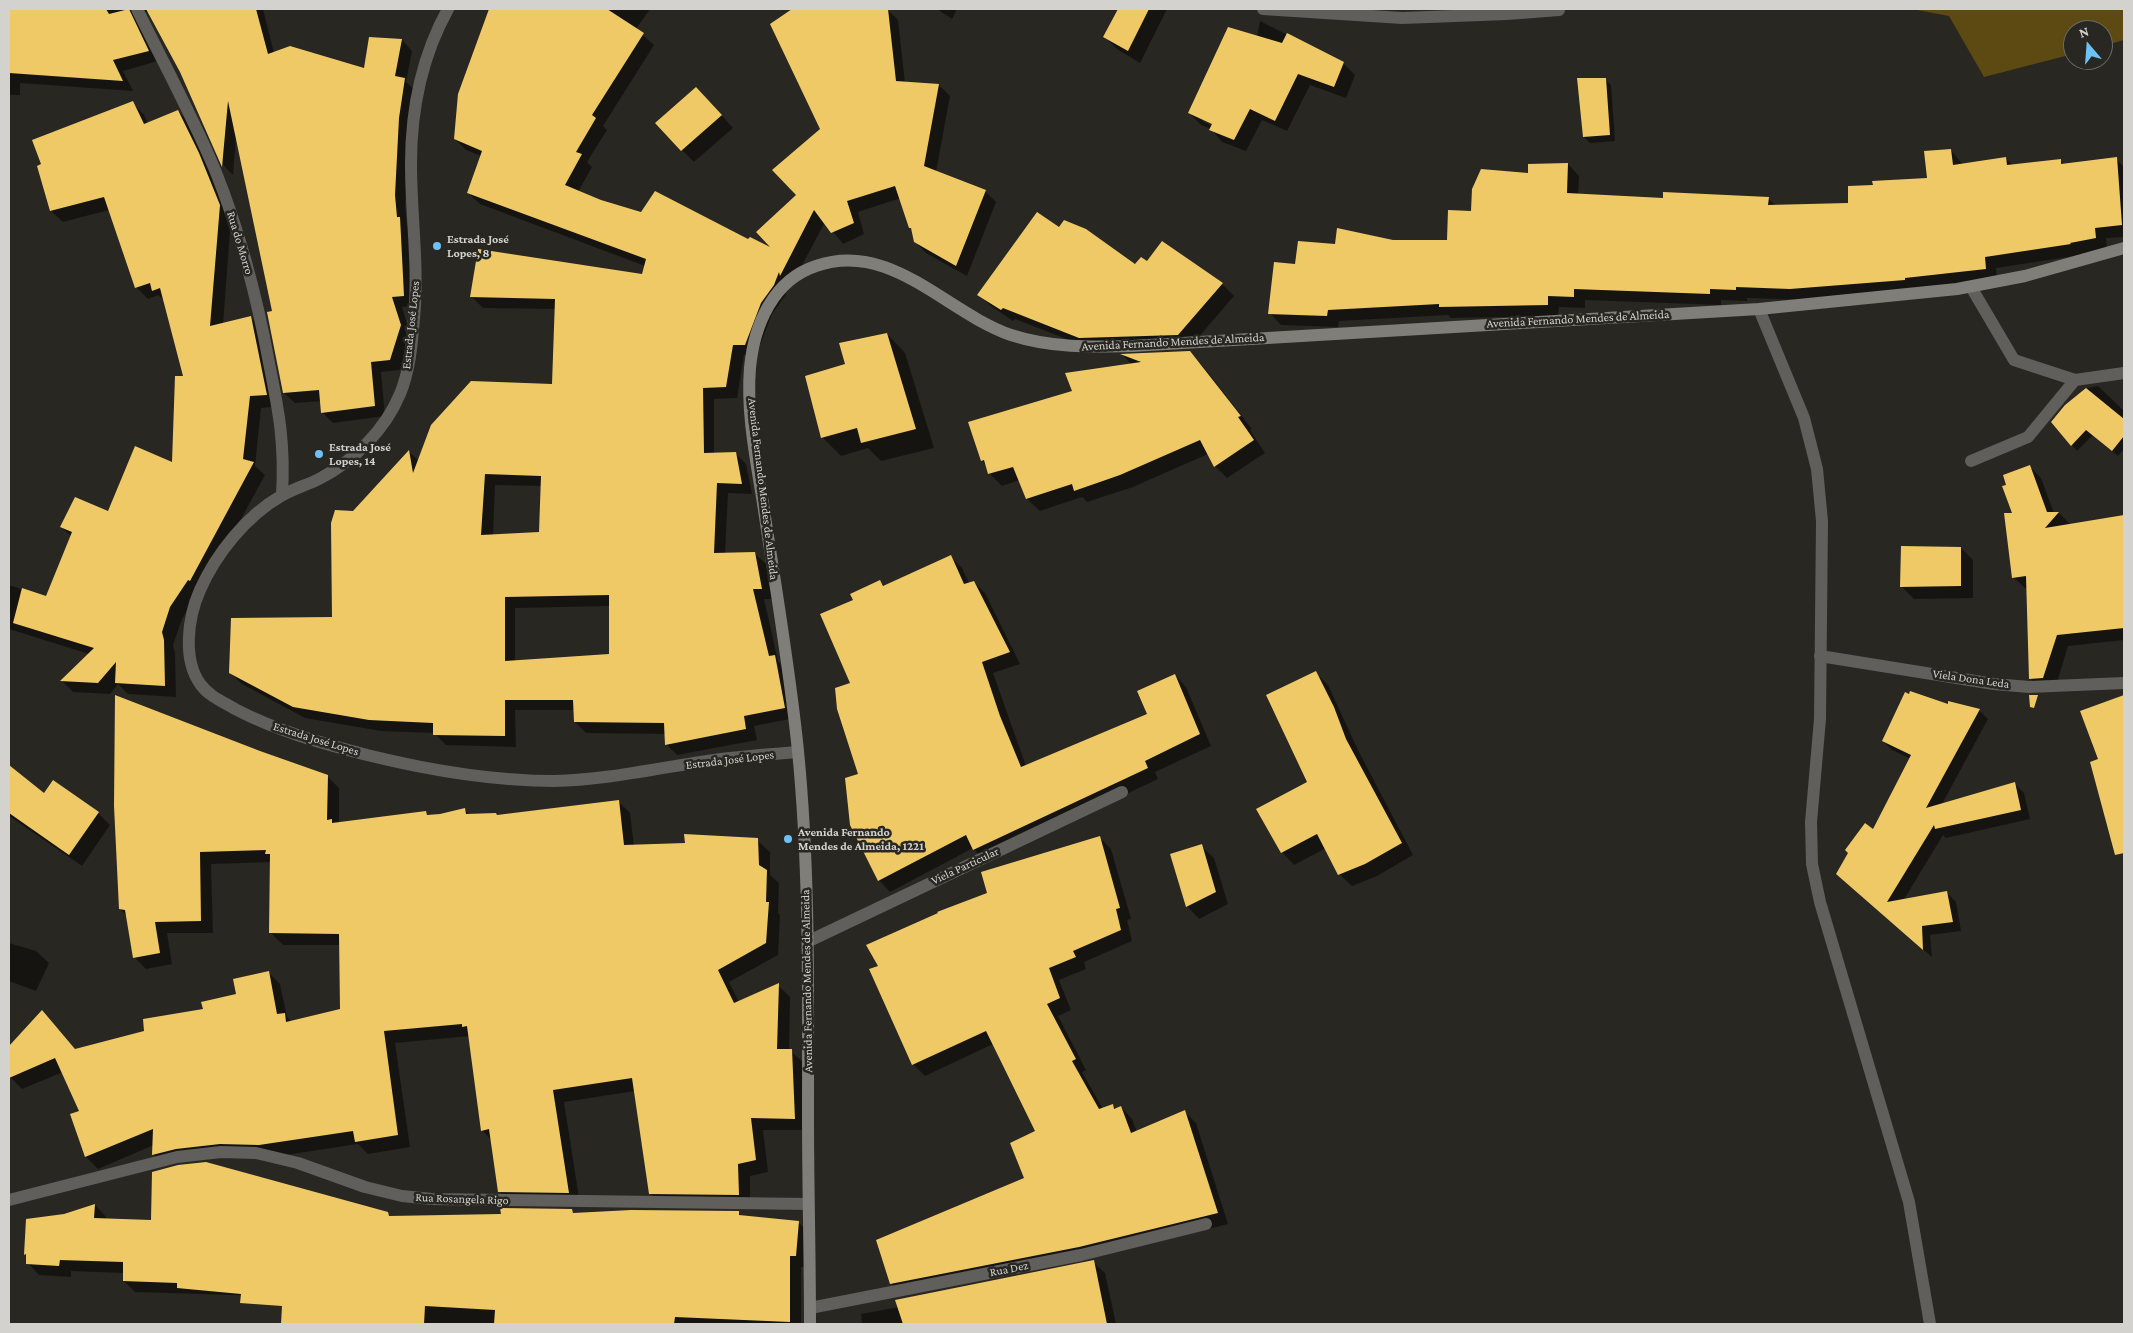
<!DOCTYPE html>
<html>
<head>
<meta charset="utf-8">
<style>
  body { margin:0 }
  #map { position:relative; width:2133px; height:1333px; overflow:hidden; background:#292721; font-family:"Crimson Pro",serif }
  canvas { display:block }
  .frame { position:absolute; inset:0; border:10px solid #d4d2ce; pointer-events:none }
  .north { position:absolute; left:2063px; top:20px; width:50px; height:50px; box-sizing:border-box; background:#292721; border:1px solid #6d6b66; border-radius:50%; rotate:342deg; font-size:14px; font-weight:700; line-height:20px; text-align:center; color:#d4d2ce }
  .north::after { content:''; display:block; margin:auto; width:18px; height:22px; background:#6ec2f3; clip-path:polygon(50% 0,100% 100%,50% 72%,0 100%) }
</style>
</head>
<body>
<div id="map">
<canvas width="2133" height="1333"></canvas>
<div class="frame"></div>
<div class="north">N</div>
</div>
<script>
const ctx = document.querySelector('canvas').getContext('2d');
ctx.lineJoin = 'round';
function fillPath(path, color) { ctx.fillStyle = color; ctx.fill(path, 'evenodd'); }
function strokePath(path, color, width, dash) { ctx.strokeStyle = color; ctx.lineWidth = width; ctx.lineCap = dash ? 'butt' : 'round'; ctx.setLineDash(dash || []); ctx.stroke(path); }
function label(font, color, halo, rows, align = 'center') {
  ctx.font = font + ' "Crimson Pro",serif'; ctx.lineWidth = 5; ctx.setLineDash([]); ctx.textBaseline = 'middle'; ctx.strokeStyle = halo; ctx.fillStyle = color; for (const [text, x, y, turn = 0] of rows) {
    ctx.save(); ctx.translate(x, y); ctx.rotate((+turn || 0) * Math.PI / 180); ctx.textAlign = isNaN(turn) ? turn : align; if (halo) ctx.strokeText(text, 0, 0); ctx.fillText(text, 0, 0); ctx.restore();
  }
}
fillPath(new Path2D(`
  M 1912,9 L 2124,9 L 2124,40 L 2103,46 L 2103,30 L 2073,30 L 2073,54 L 1984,77 L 1949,16 Z`), '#5d4912');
fillPath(new Path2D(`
  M 9,9 L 263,9 L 274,53 L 365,69 L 370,38 L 402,40 L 412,51 L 406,82 L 415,90 L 410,129 L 405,206 L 407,226 L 410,229 L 414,306 L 402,307 L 411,337 L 400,370 L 381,372 L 385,416 L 333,423 L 322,412 L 321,401 L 295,403 L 284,393 L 274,312 L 236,137 L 233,175 L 224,166 L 171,51 L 149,11 L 141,15 L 158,61 L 123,71 L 133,91 L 20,83 L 20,95 L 10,95 L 10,100 Z
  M 490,9 L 650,9 L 636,29 L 654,45 L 603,126 L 607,130 L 587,162 L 592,167 L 578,192 L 601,201 L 748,240 L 775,250 L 821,129 L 772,24 L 794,9 L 858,9 L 861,12 L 887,9 L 898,20 L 905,83 L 939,85 L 950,96 L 936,172 L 985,191 L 996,202 L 967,276 L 926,253 L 915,242 L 913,230 L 901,198 L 858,212 L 864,234 L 843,244 L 825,222 L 791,286 L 789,284 L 785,296 L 772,314 L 756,356 L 744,355 L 737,398 L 714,399 L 714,454 L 735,453 L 746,464 L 752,494 L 728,493 L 725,554 L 754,553 L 766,564 L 772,599 L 764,599 L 778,661 L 785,668 L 795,718 L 754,726 L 757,740 L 677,755 L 666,744 L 666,734 L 586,733 L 575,722 L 575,710 L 515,710 L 516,747 L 446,745 L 434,733 L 381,731 L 305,718 L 242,684 L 230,673 L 333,619 L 354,512 L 409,452 L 419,461 L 554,385 L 556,309 L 483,308 L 472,297 L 643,275 L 645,266 L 480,204 L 468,193 L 481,156 L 466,150 L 455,139 L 459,94 ZM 495,485 L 542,486 L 540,533 L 493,535 ZM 610,606 L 610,656 L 515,661 L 515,608 Z
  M 937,9 L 957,9 L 952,19 Z
  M 1119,9 L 1167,9 L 1140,63 L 1117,49 L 1105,37 Z
  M 1260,21 L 1343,63 L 1355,75 L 1346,98 L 1310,85 L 1287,131 L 1262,120 L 1246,151 L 1222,142 L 1211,129 L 1201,125 L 1189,113 L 1257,37 ZM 1202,118 L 1218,126 L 1217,128 L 1202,121 Z
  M 1605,79 L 1611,85 L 1615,141 L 1590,143 L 1584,137 Z
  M 709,101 L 733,128 L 694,162 L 682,150 Z
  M 133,103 L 144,115 L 148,123 L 178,111 L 190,123 L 231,218 L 223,325 L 251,318 L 262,329 L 278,406 L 261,408 L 255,466 L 265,475 L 202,591 L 200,590 L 182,619 L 173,645 L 175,653 L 176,697 L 128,694 L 118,684 L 110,694 L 73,692 L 62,681 L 89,654 L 9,629 L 9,585 L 47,597 L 72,537 L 61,527 L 108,513 L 173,464 L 184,377 L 165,301 L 158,295 L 148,299 L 136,287 L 109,210 L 63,222 L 51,211 Z
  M 1951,150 L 1962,164 L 2005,158 L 2013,165 L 2061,161 L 2065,165 L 2116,159 L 2124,167 L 2124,237 L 2106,238 L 2107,249 L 2081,254 L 2081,255 L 1996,268 L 1997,280 L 1802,300 L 1747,298 L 1747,301 L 1721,300 L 1721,305 L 1585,300 L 1585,308 L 1559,307 L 1558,316 L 1451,318 L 1448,315 L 1339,321 L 1338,327 L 1281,325 L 1270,313 L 1297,265 L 1336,245 L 1393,241 L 1448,242 L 1472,213 L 1529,174 L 1568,164 L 1579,176 L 1578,195 L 1664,199 L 1768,198 L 1776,206 L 1850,204 L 1874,187 L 1928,179 Z
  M 1059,228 L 1135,266 L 1147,262 L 1163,243 L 1222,284 L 1234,296 L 1190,347 L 1092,349 L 1015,319 L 1013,321 L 991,306 L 979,295 Z
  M 887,334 L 905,353 L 934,448 L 881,461 L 868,448 L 841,456 L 822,437 L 846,365 Z
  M 1189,352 L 1202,365 L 1252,429 L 1250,430 L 1265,453 L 1227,478 L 1215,466 L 1208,454 L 1133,487 L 1087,502 L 1082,497 L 1040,511 L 1027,499 L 1020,480 L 1002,486 L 989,473 L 987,466 L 982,461 L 1073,392 L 1132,365 L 1123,355 Z
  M 2098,386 L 2124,411 L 2124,449 L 2118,456 L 2093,435 L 2077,451 L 2052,422 L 2066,406 L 2088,388 Z
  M 2030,467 L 2041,478 L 2054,513 L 2059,513 L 2070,524 L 2124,516 L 2124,640 L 2068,646 L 2055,689 L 2041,690 L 2030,678 L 2028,588 L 2025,588 L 2013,577 L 2014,514 Z
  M 1961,548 L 1973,560 L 1973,598 L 1914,599 L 1901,586 Z
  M 951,557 L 962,568 L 969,583 L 974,582 L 985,593 L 1020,664 L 993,673 L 1026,766 L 1149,714 L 1175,675 L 1186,687 L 1211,746 L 1155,772 L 1158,779 L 985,861 L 973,848 L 890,892 L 879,880 L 851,824 L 859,774 L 852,684 L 855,601 L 880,582 L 885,586 Z
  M 1316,673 L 1328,685 L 1359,752 L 1413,855 L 1377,876 L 1352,886 L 1339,874 L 1326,848 L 1294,865 L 1282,852 L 1309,783 Z
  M 2124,696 L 2124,818 L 2116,820 L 2100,760 L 2082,712 Z
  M 1948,705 L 1979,710 L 1988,719 L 1942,804 L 2015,784 L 2024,793 L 2030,819 L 1946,838 L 1943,835 L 1903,901 L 1947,893 L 1956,902 L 1961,931 L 1930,935 L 1932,957 L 1847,883 L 1911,759 L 1892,750 L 1883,741 Z
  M 259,752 L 327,776 L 339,788 L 339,823 L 426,813 L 429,816 L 465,810 L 471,816 L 498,816 L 618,801 L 630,813 L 634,846 L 757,840 L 770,852 L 770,875 L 779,883 L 778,913 L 780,915 L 778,955 L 729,982 L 739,1002 L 778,985 L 790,997 L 789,1050 L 803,1062 L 807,1130 L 763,1130 L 768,1172 L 750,1176 L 750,1206 L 662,1205 L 650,1193 L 635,1091 L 564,1102 L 580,1204 L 511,1203 L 499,1191 L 491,1140 L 482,1130 L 470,1036 L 395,1043 L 410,1147 L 368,1154 L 358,1144 L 272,1157 L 233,1155 L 189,1160 L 165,1166 L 153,1154 L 154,1145 L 98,1169 L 86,1157 L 80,1111 L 63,1072 L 22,1089 L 9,1076 L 9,1048 L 44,1014 L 76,1050 L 146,1032 L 204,1010 L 238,995 L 268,972 L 280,984 L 287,1017 L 292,1022 L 341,1010 L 341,945 L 283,945 L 271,933 L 272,862 L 211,864 L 213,933 L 167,933 L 172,964 L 146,969 L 134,957 L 128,917 L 120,909 Z
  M 9,767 L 45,795 L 98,813 L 110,825 L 82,866 L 9,816 Z
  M 1100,838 L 1111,849 L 1131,919 L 1127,920 L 1132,941 L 1084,962 L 1086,969 L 1059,980 L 1071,1010 L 1058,1016 L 1086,1070 L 1082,1072 L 1103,1109 L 1112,1106 L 1116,1109 L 1121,1107 L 1132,1119 L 1137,1132 L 1185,1112 L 1196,1123 L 1228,1224 L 1091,1258 L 902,1295 L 891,1283 L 1025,1178 L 1036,1132 L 993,1044 L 925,1076 L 914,1065 L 871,970 L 880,966 L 989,894 Z
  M 1201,846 L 1214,858 L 1228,904 L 1199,919 L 1187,906 L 1172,855 Z
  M 9,943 L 36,951 L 49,963 L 36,991 L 9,981 Z
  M 95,1205 L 106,1217 L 106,1220 L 152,1221 L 387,1214 L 391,1218 L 502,1216 L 571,1210 L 575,1214 L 738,1212 L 742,1216 L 798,1222 L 810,1234 L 807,1267 L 801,1267 L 801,1324 L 328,1324 L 327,1298 L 135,1292 L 124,1281 L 124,1273 L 71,1271 L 71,1277 L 39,1275 L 28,1263 L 25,1254 L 64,1215 Z
  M 1093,1262 L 1105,1273 L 1116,1324 L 862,1324 L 861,1314 L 899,1307 Z`), '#0007');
fillPath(new Path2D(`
  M 9,9 L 106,9 L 109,14 L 129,9 L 149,51 L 113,60 L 123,81 L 9,73 Z
  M 146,9 L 256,9 L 268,54 L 290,46 L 364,68 L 369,37 L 402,39 L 395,76 L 405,78 L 399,118 L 395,195 L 397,217 L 400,217 L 404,296 L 392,297 L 401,325 L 390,360 L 371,362 L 375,406 L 321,413 L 319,390 L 283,393 L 267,312 L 272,311 L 228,101 L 222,167 L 180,72 Z
  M 489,9 L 607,9 L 644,33 L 592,115 L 596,118 L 576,152 L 582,154 L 565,185 L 601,200 L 641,212 L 655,191 L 748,239 L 750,237 L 770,247 L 756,232 L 796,195 L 772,170 L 820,129 L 770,24 L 792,9 L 888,9 L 896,81 L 939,84 L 924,166 L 986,190 L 956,266 L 914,242 L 911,228 L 909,228 L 895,186 L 847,201 L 854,223 L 831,233 L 814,210 L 780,276 L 779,272 L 774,285 L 761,303 L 745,345 L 733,345 L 726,387 L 703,388 L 704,453 L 736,452 L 742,484 L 717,483 L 714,553 L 755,552 L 762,589 L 753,589 L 769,656 L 775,655 L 785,708 L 744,716 L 746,729 L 665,745 L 664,723 L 574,722 L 573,700 L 505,700 L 505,736 L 433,735 L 433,723 L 369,720 L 293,707 L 229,673 L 231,618 L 332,617 L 331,523 L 335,510 L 353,511 L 409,450 L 413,473 L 431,425 L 471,381 L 552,384 L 555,299 L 470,297 L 478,249 L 642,274 L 646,259 L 467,193 L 482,151 L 454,139 L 458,94 ZM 485,474 L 541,476 L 539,532 L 481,535 ZM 609,595 L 609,654 L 505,661 L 505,597 Z
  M 1118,9 L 1149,9 L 1128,51 L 1103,37 Z
  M 1228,27 L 1282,43 L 1287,33 L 1344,62 L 1334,87 L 1298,74 L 1275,121 L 1250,109 L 1234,140 L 1209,130 L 1212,124 L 1188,113 Z
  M 1577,78 L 1606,78 L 1610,135 L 1583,137 Z
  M 696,87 L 722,115 L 681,151 L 655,123 Z
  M 133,101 L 144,124 L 178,110 L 199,153 L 220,205 L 210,326 L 251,316 L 267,395 L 250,396 L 243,459 L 254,462 L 190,581 L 188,580 L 170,607 L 162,632 L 164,640 L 165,686 L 115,683 L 116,662 L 98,683 L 60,681 L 94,648 L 13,623 L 22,588 L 46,596 L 72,532 L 60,527 L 75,497 L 108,511 L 135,446 L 172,462 L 175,376 L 183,376 L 160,288 L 152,291 L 150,283 L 135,288 L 104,197 L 50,211 L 37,166 L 41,164 L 32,140 Z
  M 1951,149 L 1953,165 L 2006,157 L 2007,165 L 2061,159 L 2061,164 L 2117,157 L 2122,225 L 2095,228 L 2096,238 L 2070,243 L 2071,244 L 1985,257 L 1986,269 L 1905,278 L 1905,280 L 1790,289 L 1736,287 L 1736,290 L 1710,289 L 1710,294 L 1574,289 L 1574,297 L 1548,296 L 1548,305 L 1439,307 L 1439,304 L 1328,310 L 1327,316 L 1268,314 L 1274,262 L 1295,264 L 1298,241 L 1335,244 L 1337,228 L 1393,240 L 1447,240 L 1448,210 L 1471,211 L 1472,189 L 1481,169 L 1528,173 L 1528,164 L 1568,163 L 1567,193 L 1663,198 L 1663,192 L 1769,197 L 1768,205 L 1848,203 L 1848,186 L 1873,185 L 1872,181 L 1927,178 L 1924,151 Z
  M 1037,212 L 1059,227 L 1064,220 L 1086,229 L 1135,264 L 1141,257 L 1147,261 L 1162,241 L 1223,283 L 1178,335 L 1079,338 L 1003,308 L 1001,310 L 977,295 Z
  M 887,333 L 916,429 L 861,443 L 857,428 L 821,438 L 805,376 L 845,364 L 839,343 Z
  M 1190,351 L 1241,416 L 1238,417 L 1254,440 L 1214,467 L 1200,440 L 1120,475 L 1074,491 L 1072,484 L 1026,499 L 1013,467 L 988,474 L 984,460 L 981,461 L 968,422 L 1072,391 L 1065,373 L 1141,362 L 1120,354 Z
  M 2086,388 L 2124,419 L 2124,436 L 2112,451 L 2086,430 L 2071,446 L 2051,422 L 2065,405 Z
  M 2030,465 L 2047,512 L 2059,512 L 2045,528 L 2124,515 L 2124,628 L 2057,635 L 2043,678 L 2029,679 L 2026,576 L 2012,578 L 2004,513 L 2012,513 L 2002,486 L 2006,485 L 2003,475 Z
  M 1901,546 L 1961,547 L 1961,586 L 1900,587 Z
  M 951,555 L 964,584 L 974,581 L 1010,652 L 982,662 L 1000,716 L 1021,767 L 1147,714 L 1137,691 L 1175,674 L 1200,734 L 1145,761 L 1148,768 L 973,850 L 966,835 L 878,881 L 850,825 L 845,778 L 858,774 L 837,709 L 835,688 L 850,683 L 820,614 L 853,600 L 850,594 L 880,580 L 883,586 Z
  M 1316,671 L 1334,707 L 1346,739 L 1402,843 L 1365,864 L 1338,875 L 1317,834 L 1281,853 L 1256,809 L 1307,782 L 1266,695 Z
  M 1910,691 L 1948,704 L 1948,701 L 1980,709 L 1926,808 L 2015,782 L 2021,810 L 1935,829 L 1934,825 L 1887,902 L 1947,891 L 1953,922 L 1922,926 L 1923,950 L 1836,874 L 1848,853 L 1845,850 L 1865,823 L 1873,829 L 1911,755 L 1882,741 L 1905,692 L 1909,694 Z
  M 115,695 L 260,751 L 328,775 L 327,820 L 332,819 L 332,823 L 426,811 L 427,815 L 440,814 L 465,808 L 466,814 L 496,813 L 497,815 L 619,800 L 624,845 L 685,843 L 684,834 L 758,838 L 759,865 L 767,870 L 766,902 L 769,902 L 766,943 L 718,970 L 734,1003 L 779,983 L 777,1049 L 792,1049 L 795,1119 L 751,1118 L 756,1160 L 738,1164 L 739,1195 L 649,1194 L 632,1078 L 553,1090 L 569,1193 L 498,1192 L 489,1129 L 481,1131 L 467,1026 L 462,1027 L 462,1024 L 384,1031 L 398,1135 L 355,1142 L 353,1131 L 259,1145 L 220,1144 L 176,1149 L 152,1155 L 153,1129 L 85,1157 L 70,1114 L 79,1111 L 55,1058 L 9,1078 L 9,1046 L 42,1010 L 75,1049 L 144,1031 L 143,1019 L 203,1009 L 201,1002 L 236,994 L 233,979 L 269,971 L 277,1014 L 285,1013 L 286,1022 L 340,1009 L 339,934 L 269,933 L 270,854 L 265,854 L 266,850 L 200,852 L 201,921 L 155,922 L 160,953 L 133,958 L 125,910 L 119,909 L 114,806 Z
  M 2029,695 L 2038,695 L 2034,708 L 2030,707 Z
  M 2124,695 L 2124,853 L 2115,855 L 2090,762 L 2098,759 L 2080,711 Z
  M 9,765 L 44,793 L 53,780 L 99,812 L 69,855 L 9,813 Z
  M 1100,836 L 1120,908 L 1116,909 L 1121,930 L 1073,951 L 1076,957 L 1049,968 L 1060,998 L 1047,1004 L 1076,1059 L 1072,1061 L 1099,1109 L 1113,1104 L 1114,1109 L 1121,1106 L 1131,1133 L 1185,1110 L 1218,1213 L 1079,1247 L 890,1284 L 876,1240 L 1024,1178 L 1010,1143 L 1035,1131 L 986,1031 L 912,1065 L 869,969 L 878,966 L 866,945 L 938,913 L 937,912 L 987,893 L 981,872 Z
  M 1202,844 L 1216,892 L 1186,907 L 1170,854 Z
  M 206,1162 L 388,1212 L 389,1216 L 501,1214 L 500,1208 L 572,1209 L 573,1213 L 631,1210 L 739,1211 L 739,1215 L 799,1221 L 796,1256 L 790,1256 L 790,1322 L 675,1317 L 674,1324 L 494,1324 L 495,1310 L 425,1306 L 424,1324 L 281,1324 L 282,1306 L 240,1303 L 241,1294 L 177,1288 L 177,1283 L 123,1281 L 123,1262 L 60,1260 L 59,1266 L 26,1264 L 26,1254 L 24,1255 L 26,1219 L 64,1214 L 95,1204 L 94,1218 L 151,1220 L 152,1172 L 178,1165 Z
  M 1094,1260 L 1107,1324 L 903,1324 L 895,1300 Z`), '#f0c967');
strokePath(new Path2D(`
  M 1971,287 L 2014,360 L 2075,380 L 2124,373
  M 1971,461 L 2028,437 L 2075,380
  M 1820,656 L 1994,684 L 2029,687 L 2124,683`), '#605f5c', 12);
strokePath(new Path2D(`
  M 137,9 C 163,62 192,115 215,170 C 240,232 257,297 269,363 C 279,412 285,444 282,495
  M 448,9 C 422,56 411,110 411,164 C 411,216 419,267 414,318 C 412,343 410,370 400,394 C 385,430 354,461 319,479 C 307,485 293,489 281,496 C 246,516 216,554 200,590 C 188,617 182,660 201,685 C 209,696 223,702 235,709 C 277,731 321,743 367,755 C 428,770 491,781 554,781 C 610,780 666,766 721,759 C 746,756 772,754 798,752
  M 1263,9 L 1402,18 L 1507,14 L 1559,10
  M 1759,309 L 1804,418 L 1817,469 L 1822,521 L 1820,719 L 1811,822 L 1812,864 L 1820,902 L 1909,1202 L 1930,1324
  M 809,941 L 1122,792
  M 9,1200 L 177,1157 L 221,1152 L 256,1153 L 298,1163 L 365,1187 L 402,1196 L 432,1199 L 808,1204
  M 810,1308 L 1081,1255 L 1206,1224`), '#605f5c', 12);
strokePath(new Path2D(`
  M 810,1324 C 810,1255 808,1186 808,1116 C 808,995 810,873 798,751 C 790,671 776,590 764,510 C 757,464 746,414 750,368 C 754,325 773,280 816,266 C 891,240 945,312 1011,335 C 1051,348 1090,347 1132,346 L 1759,309 L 1957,289 L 2025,276 L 2124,248`), '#807e79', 12);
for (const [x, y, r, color] of [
  [437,246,5,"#6ec2f3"],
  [319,454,5,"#6ec2f3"],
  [788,839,5,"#6ec2f3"]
]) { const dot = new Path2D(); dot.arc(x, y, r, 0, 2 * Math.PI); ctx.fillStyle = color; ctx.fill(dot); strokePath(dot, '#292721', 2); }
label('bold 12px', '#d4d2ce', '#292721', [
  ["Estrada José",447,239],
  ["Lopes, 8",447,253],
  ["Estrada José",329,447],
  ["Lopes, 14",329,461],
  ["Avenida Fernando",798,832],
  ["Mendes de Almeida, 1221",798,846]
], 'left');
label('12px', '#d4d2ce', '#292721', [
  ["Rua do Morro",240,243,73],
  ["Avenida Fernando Mendes de Almeida",1578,319,-3],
  ["Estrada José Lopes",411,325,-84],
  ["Avenida Fernando Mendes de Almeida",1173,342,-3],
  ["Avenida Fernando Mendes de Almeida",763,489,83],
  ["Viela Dona Leda",1971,679,8],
  ["Estrada José Lopes",316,739,17],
  ["Estrada José Lopes",730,760,-7],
  ["Viela Particular",965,866,-25],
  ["Avenida Fernando Mendes de Almeida",807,981,-91],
  ["Rua Rosangela Rigo",462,1199,2],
  ["Rua Dez",1009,1269,-11]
]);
</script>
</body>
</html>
